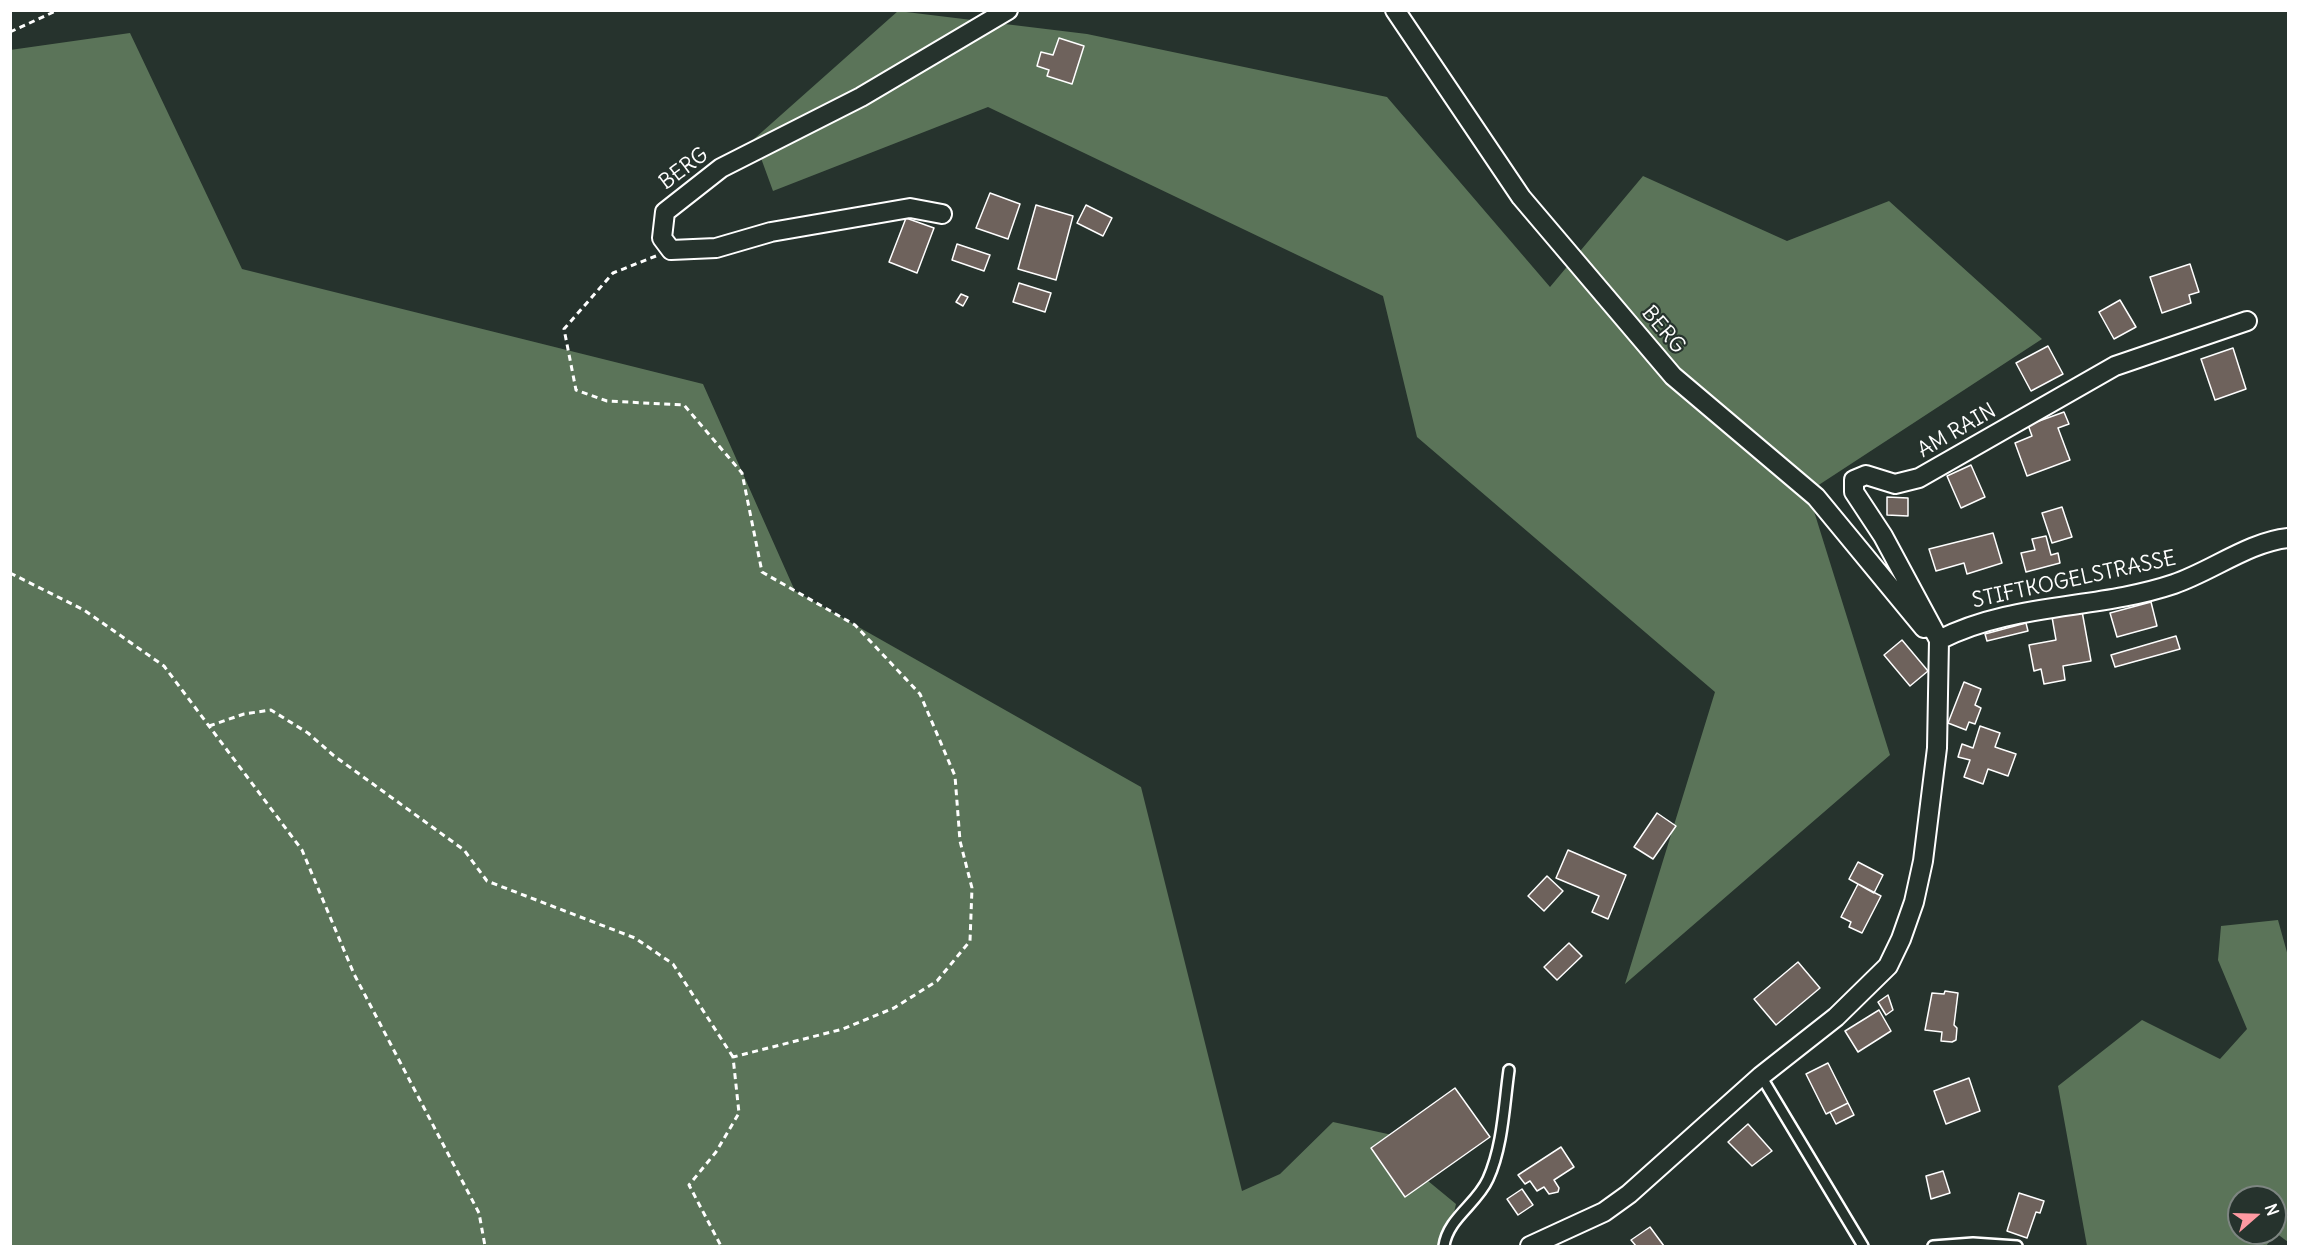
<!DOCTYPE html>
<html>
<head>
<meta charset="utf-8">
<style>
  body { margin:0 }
  #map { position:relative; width:2299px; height:1257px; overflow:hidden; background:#26332d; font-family:Delius,sans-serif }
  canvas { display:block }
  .frame { position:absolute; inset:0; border:12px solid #fff; pointer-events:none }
  .north { position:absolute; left:2227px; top:1185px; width:60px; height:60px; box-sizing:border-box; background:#26332d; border:2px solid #7d8581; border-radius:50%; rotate:70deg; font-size:16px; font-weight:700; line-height:24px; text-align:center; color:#fff }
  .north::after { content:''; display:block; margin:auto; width:21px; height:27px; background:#ff9aa2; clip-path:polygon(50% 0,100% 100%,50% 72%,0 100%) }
</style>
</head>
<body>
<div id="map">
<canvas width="2299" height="1257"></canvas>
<div class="frame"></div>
<div class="north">N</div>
</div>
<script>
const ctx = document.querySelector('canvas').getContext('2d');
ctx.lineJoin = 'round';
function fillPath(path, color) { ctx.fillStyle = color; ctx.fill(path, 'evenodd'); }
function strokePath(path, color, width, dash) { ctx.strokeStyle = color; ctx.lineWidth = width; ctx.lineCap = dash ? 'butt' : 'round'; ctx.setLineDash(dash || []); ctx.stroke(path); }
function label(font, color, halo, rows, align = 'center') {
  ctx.font = font + ' Delius,sans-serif'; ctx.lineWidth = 4.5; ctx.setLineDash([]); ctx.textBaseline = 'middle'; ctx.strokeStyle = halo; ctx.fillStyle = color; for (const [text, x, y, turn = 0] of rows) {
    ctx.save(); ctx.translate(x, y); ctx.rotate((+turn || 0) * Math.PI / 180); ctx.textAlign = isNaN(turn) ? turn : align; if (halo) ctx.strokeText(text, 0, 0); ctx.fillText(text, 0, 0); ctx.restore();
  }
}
fillPath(new Path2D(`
  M 898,11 L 1087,34 L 1387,97 L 1550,287 L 1643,176 L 1787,241 L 1889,201 L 2042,339 L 1808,492 L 1890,755 L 1625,984 L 1715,692 L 1417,437 L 1383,296 L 988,107 L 773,191 L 754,139 Z
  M 130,33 L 242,269 L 703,384 L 795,591 L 1141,787 L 1242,1191 L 1280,1174 L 1333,1122 L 1406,1138 L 1422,1176 L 1456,1204 L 1446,1246 L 11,1246 L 10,50 Z
  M 2278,920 L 2288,956 L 2288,1242 L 2276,1233 L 2266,1246 L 2087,1246 L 2058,1086 L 2142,1020 L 2220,1059 L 2247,1029 L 2218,960 L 2221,926 ZM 2239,1197 L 2275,1197 L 2275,1233 L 2239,1233 Z`), '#5b7459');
const building = new Path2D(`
  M 1059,38 L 1084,46 L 1072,84 L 1047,76 L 1049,70 L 1037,66 L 1041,52 L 1053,55 Z
  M 990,193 L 1020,204 L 1008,239 L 976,228 Z
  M 1036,205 L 1073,216 L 1056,280 L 1018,269 Z
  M 1086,205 L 1112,218 L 1103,236 L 1077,223 Z
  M 906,218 L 934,228 L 917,273 L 889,262 Z
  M 957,244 L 990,255 L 984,271 L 952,260 Z
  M 2190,264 L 2199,292 L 2189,295 L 2191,303 L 2162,313 L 2150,277 Z
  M 1019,283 L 1051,293 L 1045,312 L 1013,302 Z
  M 961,294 L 968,297 L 963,306 L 956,302 Z
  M 2120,300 L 2136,327 L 2114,339 L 2099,312 Z
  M 2048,346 L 2063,374 L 2031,391 L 2016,363 Z
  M 2233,348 L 2246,389 L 2215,400 L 2201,359 Z
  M 2064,412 L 2069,424 L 2058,428 L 2070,460 L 2027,476 L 2015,443 L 2032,436 L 2028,425 Z
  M 1971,465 L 1985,497 L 1961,508 L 1947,476 Z
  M 1887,497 L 1908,498 L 1908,516 L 1887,515 Z
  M 2062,507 L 2072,537 L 2052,543 L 2042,513 Z
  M 1993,533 L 2002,563 L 1967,574 L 1964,563 L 1936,571 L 1929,549 Z
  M 2046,536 L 2051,555 L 2058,553 L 2060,563 L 2026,572 L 2021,553 L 2035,550 L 2032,539 Z
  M 2151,602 L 2157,626 L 2117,637 L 2110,613 Z
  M 2082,611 L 2091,661 L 2063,666 L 2065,680 L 2044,684 L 2041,669 L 2034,671 L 2029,645 L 2056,640 L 2052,617 Z
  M 2026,623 L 2028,631 L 1987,641 L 1985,634 Z
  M 2176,636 L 2180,649 L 2115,667 L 2111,655 Z
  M 1902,640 L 1928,671 L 1910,686 L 1884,655 Z
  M 1964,682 L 1981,689 L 1975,705 L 1981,708 L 1975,724 L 1969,722 L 1966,730 L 1948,723 Z
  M 1980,726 L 2000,733 L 1995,747 L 2016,754 L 2008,776 L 1988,769 L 1983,784 L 1964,777 L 1970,760 L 1958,757 L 1962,744 L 1973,748 Z
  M 1657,813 L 1676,826 L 1653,859 L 1634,847 Z
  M 1568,850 L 1626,875 L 1608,919 L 1592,912 L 1599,896 L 1556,878 Z
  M 1858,862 L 1883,875 L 1874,893 L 1849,879 Z
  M 1547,876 L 1563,891 L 1544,911 L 1528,896 Z
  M 1858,884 L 1881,896 L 1862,933 L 1849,927 L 1851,922 L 1841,917 Z
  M 1569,943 L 1582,956 L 1557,980 L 1544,967 Z
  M 1798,962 L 1820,988 L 1776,1025 L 1754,999 Z
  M 1945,991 L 1958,993 L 1954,1025 L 1957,1028 L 1956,1040 L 1952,1042 L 1941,1041 L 1942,1032 L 1925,1030 L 1932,993 L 1944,994 Z
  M 1888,995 L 1893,1010 L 1886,1015 L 1878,1002 Z
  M 1879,1010 L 1891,1031 L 1858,1052 L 1845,1031 Z
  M 1828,1063 L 1848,1103 L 1826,1114 L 1806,1074 Z
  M 1969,1078 L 1980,1111 L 1946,1124 L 1934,1091 Z
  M 1455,1088 L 1490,1137 L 1405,1197 L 1371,1148 Z
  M 1848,1103 L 1854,1115 L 1836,1124 L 1830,1112 Z
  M 1748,1124 L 1772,1151 L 1752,1166 L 1728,1142 Z
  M 1561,1147 L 1574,1167 L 1554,1180 L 1559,1188 L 1558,1192 L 1549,1194 L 1544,1187 L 1537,1191 L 1530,1181 L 1525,1184 L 1518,1175 Z
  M 1943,1171 L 1950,1193 L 1931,1199 L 1926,1176 Z
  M 1522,1189 L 1533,1205 L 1518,1215 L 1507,1199 Z
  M 2019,1193 L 2044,1201 L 2040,1213 L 2036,1212 L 2027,1238 L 2007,1231 Z
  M 1650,1227 L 1664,1246 L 1636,1246 L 1631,1240 Z`);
fillPath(building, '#6e625c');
strokePath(building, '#fff', 1.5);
const lane = new Path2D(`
  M 1761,1076 L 1863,1246
  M 1444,1246 C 1448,1218 1477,1204 1488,1179 C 1503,1146 1504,1105 1509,1070
  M 1933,1246 L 1973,1243 L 2017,1246`);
const street = new Path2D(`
  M 1395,10 L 1521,197 L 1673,376 L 1816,497 L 1924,628
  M 942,214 L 910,208 L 771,232 L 716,248 L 671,250 L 662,238 L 665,212 L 721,168 L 861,97 L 1008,10
  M 1939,640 C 2013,602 2097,610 2174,584 C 2212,571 2249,542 2288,538
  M 1530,1246 L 1604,1212 L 1629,1194 L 1761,1076 L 1836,1017 L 1888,966 L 1901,939 L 1914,902 L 1923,861 L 1937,748 L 1939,640 L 1883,536 L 1854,492 L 1854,480 L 1866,475 L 1895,484 L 1919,478 L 2115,366 L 2247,321`);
strokePath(lane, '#fff', 14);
strokePath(street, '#fff', 22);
strokePath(new Path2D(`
  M 10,32 L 58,10
  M 656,256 L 613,273 L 564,329 L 576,390 L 607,401 L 684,405 L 742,473 L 762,572 L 855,625 L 920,694 L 955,776 L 960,841 L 972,888 L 970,941 L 937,981 L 894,1008 L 843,1029 L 733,1057 L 739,1113 L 716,1152 L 689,1185 L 721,1246
  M 10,573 L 84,610 L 164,666 L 302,850 L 354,974 L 479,1213 L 485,1246
  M 209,726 L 244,714 L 271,710 L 308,733 L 333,755 L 464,850 L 487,881 L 635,938 L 673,964 L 733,1057`), '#fff', 3, [6, 4.5]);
strokePath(lane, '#26332d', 9);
strokePath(street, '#26332d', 18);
label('21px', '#fff', '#26332d', [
  ["BERG",684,169,-37],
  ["BERG",1663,330,50],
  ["AM RAIN",1957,431,-30],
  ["STIFTKOGELSTRASSE",2074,580,-12]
]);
</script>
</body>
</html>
